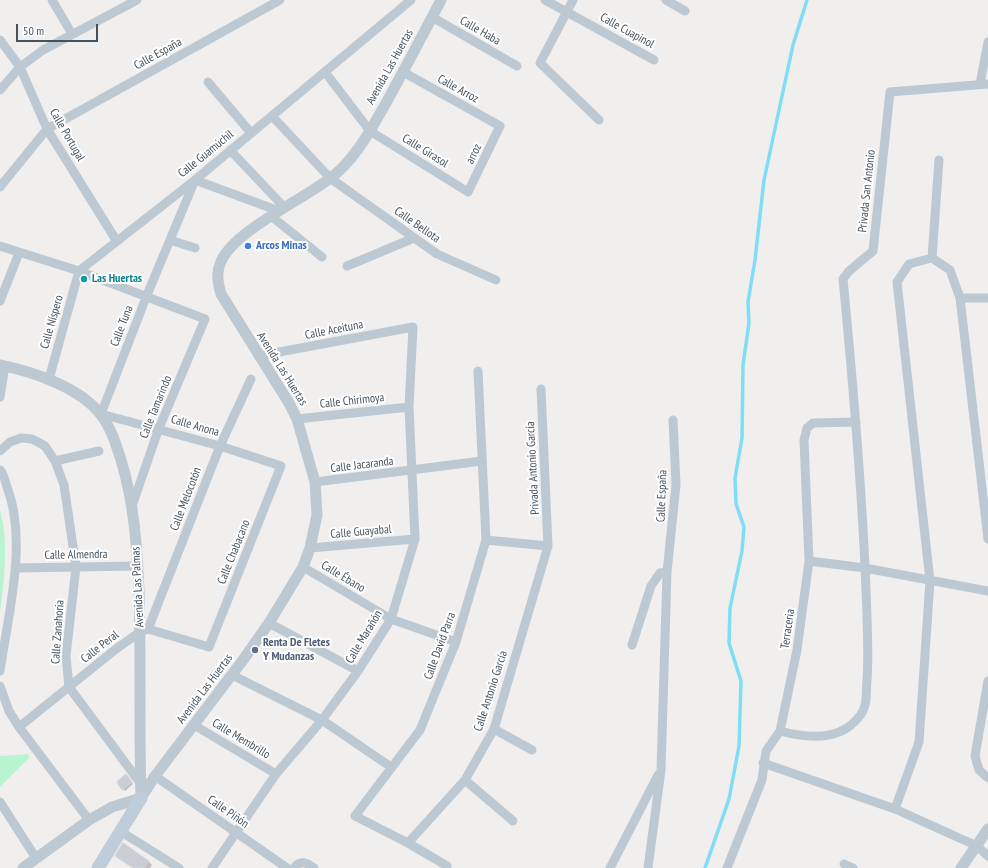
<!DOCTYPE html>
<html>
<head>
<meta charset="utf-8">
<style>
  body { margin:0 }
  #map { position:relative; width:988px; height:868px; overflow:hidden; background:#f1eeee; font-family:"PT Sans Narrow",sans-serif }
  canvas { display:block }
  .scale { position:absolute; left:16px; top:24px; width:82px; height:18px; box-sizing:border-box; border:2px solid #44525e; border-top:0; padding-left:5px; font-size:12px; line-height:14px; white-space:nowrap; color:#44525e; -webkit-text-stroke:3px #fff; paint-order:stroke }
</style>
</head>
<body>
<div id="map">
<canvas width="988" height="868"></canvas>
<div class="scale">50 m</div>
</div>
<script>
const ctx = document.querySelector('canvas').getContext('2d');
ctx.lineJoin = 'round';
function fillPath(path, color) { ctx.fillStyle = color; ctx.fill(path, 'evenodd'); }
function strokePath(path, color, width, dash) { ctx.strokeStyle = color; ctx.lineWidth = width; ctx.lineCap = dash ? 'butt' : 'round'; ctx.setLineDash(dash || []); ctx.stroke(path); }
function label(font, color, halo, rows, align = 'center') {
  ctx.font = font + ' "PT Sans Narrow",sans-serif'; ctx.lineWidth = 4; ctx.setLineDash([]); ctx.textBaseline = 'middle'; ctx.strokeStyle = halo; ctx.fillStyle = color; for (const [text, x, y, turn = 0] of rows) {
    ctx.save(); ctx.translate(x, y); ctx.rotate((+turn || 0) * Math.PI / 180); ctx.textAlign = isNaN(turn) ? turn : align; if (halo) ctx.strokeText(text, 0, 0); ctx.fillText(text, 0, 0); ctx.restore();
  }
}
fillPath(new Path2D(`
  M 0,510 C 9,542 4,580 0,613 Z
  M 28,754 L 29,758 L 0,787 L 0,756 Z`), '#b8f4cf');
fillPath(new Path2D(`
  M 128,777 L 133,784 L 125,791 L 123,789 Z
  M 116,856 L 148,861 L 152,865 L 150,868 L 133,868 Z`), '#0003');
strokePath(new Path2D(`
  M 705,868 L 729,799 L 739,746 L 741,681 L 729,643 L 730,608 L 742,551 L 744,527 L 736,504 L 735,478 L 742,438 L 743,365 L 749,323 L 748,302 L 755,260 L 764,180 L 793,45 L 807,0`), '#80ddf6', 3.5);
const building = new Path2D(`
  M 126,774 L 132,782 L 122,790 L 117,782 Z
  M 123,843 L 149,861 L 144,868 L 133,868 L 115,856 Z`);
fillPath(building, '#cacdd4');
strokePath(building, '#d2d4db', 1);
strokePath(new Path2D(`
  M 52,0 L 72,34
  M 545,0 L 654,60
  M 573,0 L 540,63 L 599,120
  M 666,0 L 685,11
  M 432,17 L 517,66
  M 0,40 L 20,67 L 47,129 L 116,240
  M 325,72 L 370,131 L 468,192 L 500,126 L 403,72
  M 208,82 L 251,133
  M 980,84 L 988,42
  M 0,90 L 20,67 L 43,50 L 137,0
  M 272,116 L 330,178 L 437,254 L 496,280
  M 230,150 L 284,207
  M 0,187 L 47,129 L 280,0
  M 271,216 L 322,257
  M 170,240 L 195,248
  M 0,246 L 79,271 L 205,319 L 159,428 L 132,506
  M 932,258 L 939,160
  M 347,266 L 414,238
  M 79,271 L 195,180 L 411,0
  M 960,298 L 988,298
  M 0,301 L 19,253
  M 49,379 L 79,271
  M 0,397 L 5,366
  M 297,419 L 409,407
  M 0,451 L 10,442 L 21,438 L 32,439 L 45,446 L 55,461 L 64,485 L 76,567 L 66,656 L 69,687 L 141,784
  M 55,461 L 99,451
  M 0,470 C 4,474 5,481 7,487 C 28,541 8,615 0,671
  M 315,482 L 482,461
  M 486,540 L 548,546
  M 310,548 L 415,539
  M 809,561 L 865,568 L 988,591
  M 303,567 L 391,619 L 456,642
  M 15,568 L 138,566
  M 269,623 L 358,671
  M 148,629 L 220,446 L 251,379
  M 632,645 L 651,586 L 660,573 L 667,572
  M 232,675 L 322,720 L 391,767
  M 988,681 L 975,756 L 979,770 L 988,778
  M 0,686 L 9,711 L 19,727 L 89,820
  M 194,725 L 276,774
  M 19,727 L 116,649 L 140,632 L 148,629 L 209,647 L 281,466 L 220,446 L 101,414 L 147,295 L 195,180 L 279,211
  M 494,729 L 532,750
  M 780,731 C 806,738 839,742 858,718 C 861,715 864,709 865,705 C 867,697 866,688 867,681 C 869,650 867,620 866,590 C 862,486 853,383 843,279 L 849,271 L 873,251 L 890,92 L 988,84
  M 763,763 L 895,809 L 977,846 L 988,856
  M 155,776 L 287,868
  M 465,780 L 513,821
  M 0,802 L 36,858
  M 895,809 L 919,742 L 930,581 L 897,282 L 909,264 L 932,258 L 950,270 L 960,298 L 988,539
  M 120,831 L 179,868
  M 408,843 L 465,780 L 494,729 L 548,546 L 541,389
  M 844,864 L 853,868
  M 212,868 L 276,774 L 322,720 L 358,671 L 391,619 L 415,539 L 409,407 L 413,327 L 258,356
  M 294,868 C 300,859 307,863 314,868
  M 446,868 L 447,866 L 408,843 L 355,816 L 420,730 L 456,642 L 486,540 L 478,371
  M 610,868 L 658,775
  M 648,868 L 661,770 L 667,572 L 676,485 L 673,420
  M 727,868 L 762,780 L 766,751 L 780,731 L 797,650 L 809,561 L 804,440 L 807,428 L 813,423 L 856,422`), '#bdc9d2', 9);
strokePath(new Path2D(`
  M 0,365 C 33,372 80,387 101,415 C 111,428 116,444 121,460 C 134,502 137,547 139,591 C 141,660 139,729 141,798
  M 23,868 L 89,820 L 112,807 L 141,798 L 155,776 L 243,660 L 269,623 L 303,567 L 310,548 L 317,515 L 315,482 L 297,419 L 289,403 L 221,294 C 218,284 216,273 220,264 C 231,232 304,199 332,177 C 356,158 369,132 385,105 C 404,70 423,35 441,0
  M 961,868 L 988,829`), '#bdc9d2', 11);
strokePath(new Path2D(`
  M 98,868 L 141,798`), '#bfccda', 13);
for (const [x, y, r, color] of [
  [248,246,4,"#3f7fe0"],
  [84,279,4,"#0f9aa8"],
  [255,650,4,"#5c6f8a"]
]) { const dot = new Path2D(); dot.arc(x, y, r, 0, 2 * Math.PI); ctx.fillStyle = color; ctx.fill(dot); strokePath(dot, '#fff', 1.5); }
label('12px', '#44525e', '#fff', [
  ["Calle Haba",480,31,30],
  ["Calle Cuapinol",627,31,29],
  ["Calle España",158,54,-29],
  ["Avenida Las Huertas",390,67,-61],
  ["Calle Arroz",458,89,29],
  ["Calle Portugal",67,135,60],
  ["Calle Girasol",425,151,32],
  ["Calle Guamúchil",206,154,-39],
  ["arroz",474,154,-64],
  ["Privada San Antonio",867,191,-84],
  ["Calle Bellota",417,225,35],
  ["Calle Níspero",52,322,-74],
  ["Calle Tuna",122,326,-69],
  ["Calle Aceituna",334,330,-11],
  ["Avenida Las Huertas",282,369,58],
  ["Calle Chirimoya",352,401,-6],
  ["Calle Tamarindo",156,407,-68],
  ["Calle Anona",195,426,16],
  ["Calle Jacaranda",362,465,-7],
  ["Privada Antonio García",533,468,-93],
  ["Calle España",662,496,-88],
  ["Calle Melocotón",186,499,-69],
  ["Calle Guayabal",361,532,-5],
  ["Calle Chabacano",234,552,-68],
  ["Calle Almendra",76,555,-1],
  ["Calle Ébano",343,577,31],
  ["Avenida Las Palmas",138,587,-93],
  ["Terraceria",788,629,-82],
  ["Calle Zanahoria",58,632,-86],
  ["Calle Marañón",364,637,-59],
  ["Calle David Parra",440,646,-70],
  ["Calle Peral",100,647,-38],
  ["Avenida Las Huertas",205,689,-53],
  ["Calle Antonio García",491,691,-72],
  ["Calle Membrillo",241,739,31],
  ["Calle Piñón",228,812,35]
]);
label('bold 12px', '#366cbe', '#fff', [
  ["Arcos Minas",256,246]
], 'left');
label('bold 12px', '#0d838f', '#fff', [
  ["Las Huertas",92,279]
], 'left');
label('bold 12px', '#4e5e75', '#fff', [
  ["Renta De Fletes",263,643],
  ["Y Mudanzas",263,657]
], 'left');
</script>
</body>
</html>
